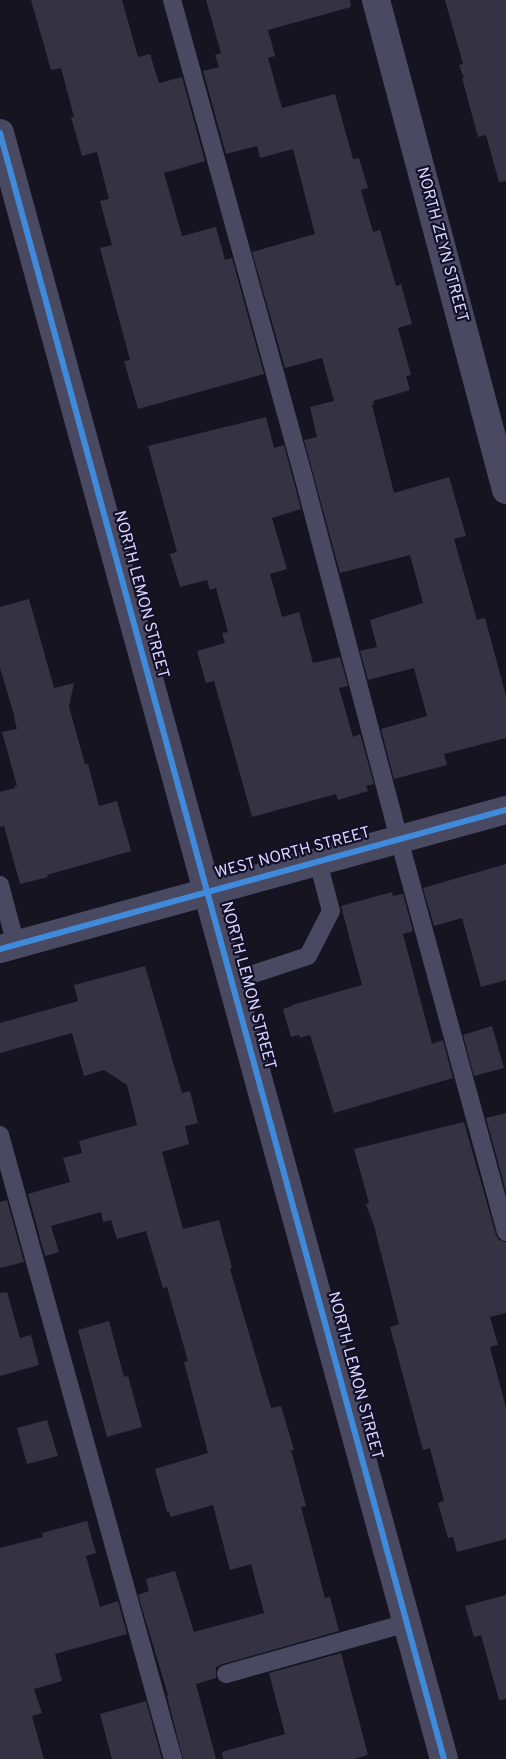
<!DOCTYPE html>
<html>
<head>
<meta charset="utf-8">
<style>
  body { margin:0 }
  canvas { display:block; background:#161421 }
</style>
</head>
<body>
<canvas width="506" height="1759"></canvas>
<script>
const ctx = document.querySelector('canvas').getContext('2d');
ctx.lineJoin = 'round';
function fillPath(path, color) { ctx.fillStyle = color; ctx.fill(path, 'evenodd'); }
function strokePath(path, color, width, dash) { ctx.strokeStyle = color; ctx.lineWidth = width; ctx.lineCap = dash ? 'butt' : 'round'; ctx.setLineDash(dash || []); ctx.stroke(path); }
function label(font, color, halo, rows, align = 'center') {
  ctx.font = font + ' Overpass,sans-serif'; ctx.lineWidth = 4.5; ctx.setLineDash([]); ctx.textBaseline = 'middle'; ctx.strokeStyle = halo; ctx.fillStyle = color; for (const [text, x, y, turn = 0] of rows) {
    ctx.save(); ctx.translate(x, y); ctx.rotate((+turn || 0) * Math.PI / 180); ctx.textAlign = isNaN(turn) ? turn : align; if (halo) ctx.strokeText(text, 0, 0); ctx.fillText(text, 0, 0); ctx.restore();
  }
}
fillPath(new Path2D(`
  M 31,0 L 122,0 L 138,57 L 150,54 L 159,83 L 182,77 L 205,161 L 164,173 L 182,236 L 216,227 L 225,260 L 232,258 L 264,374 L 138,409 L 124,361 L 130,360 L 100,248 L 112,245 L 100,201 L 109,199 L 97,152 L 82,156 L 71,117 L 74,117 L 61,68 L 51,70 Z
  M 206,0 L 350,0 L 351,7 L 268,30 L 275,56 L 268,58 L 282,108 L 335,94 L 353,159 L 359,158 L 368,188 L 361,190 L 373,232 L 380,230 L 396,286 L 401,284 L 412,324 L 398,328 L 411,375 L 406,376 L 410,390 L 373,401 L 374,404 L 372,405 L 394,493 L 449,477 L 466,536 L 454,539 L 477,620 L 485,618 L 506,696 L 506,738 L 444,754 L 447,765 L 394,779 L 381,729 L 427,716 L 414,668 L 368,680 L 360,651 L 377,647 L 370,620 L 423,603 L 410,555 L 340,573 L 304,440 L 317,437 L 310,407 L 334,401 L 322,358 L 285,368 L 252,252 L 315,234 L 293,149 L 260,158 L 257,146 L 226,154 L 203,71 L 219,67 L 215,55 L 221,53 Z
  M 445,0 L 506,0 L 506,181 L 499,182 L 486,135 L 478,137 L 462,78 L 464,78 L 459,65 L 463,64 Z
  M 266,417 L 274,448 L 284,445 L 301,509 L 272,518 L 287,569 L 270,574 L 282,617 L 299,612 L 313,663 L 340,657 L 348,686 L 339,688 L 353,737 L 360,734 L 374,784 L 366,786 L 368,791 L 338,800 L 336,794 L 252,817 L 214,681 L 206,683 L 197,651 L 225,643 L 222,633 L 228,632 L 216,588 L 210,590 L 207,580 L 180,587 L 170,554 L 177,552 L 148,446 Z
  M 29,599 L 54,688 L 74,683 L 69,707 L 85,764 L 88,764 L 99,806 L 117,801 L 131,851 L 47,875 L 48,877 L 20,884 L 4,826 L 0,827 L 0,792 L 15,788 L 14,786 L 17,786 L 2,732 L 17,729 L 14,718 L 15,718 L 0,668 L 0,607 Z
  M 506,864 L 506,980 L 481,987 L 462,918 L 434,926 L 423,888 Z
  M 392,892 L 393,896 L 403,894 L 413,931 L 403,934 L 432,1044 L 443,1040 L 453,1078 L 334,1113 L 310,1035 L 300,1038 L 299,1035 L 291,1037 L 283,1009 L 292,1006 L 292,1005 L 362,985 L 341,906 Z
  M 145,966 L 182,1093 L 190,1091 L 198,1123 L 185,1126 L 189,1144 L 162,1152 L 183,1229 L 219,1220 L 232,1268 L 230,1269 L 271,1408 L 281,1406 L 294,1450 L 291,1450 L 306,1506 L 301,1507 L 325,1598 L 330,1597 L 339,1631 L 223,1664 L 216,1667 L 216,1678 L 196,1684 L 216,1759 L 183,1759 L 167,1696 L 168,1695 L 138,1595 L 149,1591 L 146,1579 L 175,1571 L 194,1632 L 264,1613 L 251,1564 L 230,1570 L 213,1505 L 171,1517 L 169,1512 L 167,1512 L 155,1469 L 208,1453 L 184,1362 L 188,1361 L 167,1287 L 163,1288 L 146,1231 L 117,1239 L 111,1220 L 103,1222 L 101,1212 L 51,1226 L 59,1252 L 45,1256 L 28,1194 L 70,1182 L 63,1158 L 82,1153 L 79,1141 L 137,1125 L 127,1085 L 104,1070 L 84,1076 L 72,1033 L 0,1053 L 0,1023 L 78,1001 L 74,985 Z
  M 492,1026 L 504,1068 L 474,1076 L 463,1035 Z
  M 506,1113 L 506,1192 L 486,1118 Z
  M 464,1122 L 496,1235 L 499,1240 L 506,1242 L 506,1313 L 490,1317 L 498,1345 L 490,1347 L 506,1408 L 506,1539 L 457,1552 L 453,1537 L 448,1538 L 438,1503 L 444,1501 L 430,1448 L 423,1450 L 390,1327 L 399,1324 L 374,1226 L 366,1204 L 369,1203 L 354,1149 Z
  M 7,1200 L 24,1262 L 0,1268 L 0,1202 Z
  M 7,1292 L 20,1338 L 31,1335 L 39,1365 L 0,1376 L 0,1293 Z
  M 109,1321 L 124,1377 L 128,1376 L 142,1427 L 107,1437 L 78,1330 Z
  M 47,1420 L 58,1456 L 27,1464 L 17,1428 Z
  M 87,1521 L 96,1553 L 86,1556 L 100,1607 L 118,1601 L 127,1634 L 55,1654 L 62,1681 L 34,1689 L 42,1713 L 32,1716 L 44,1759 L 0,1759 L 0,1548 L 43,1537 L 42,1533 Z
  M 506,1595 L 506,1699 L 499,1700 L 481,1635 L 474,1637 L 465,1606 Z
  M 341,1653 L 368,1755 L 354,1759 L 223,1759 L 222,1752 L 285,1734 L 269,1673 Z
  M 146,1701 L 162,1759 L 112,1759 L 100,1714 Z`), '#343243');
strokePath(new Path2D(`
  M 172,0 L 303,475 L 399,839 L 506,1232
  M 0,885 L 16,945
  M 232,981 L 308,956 L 331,911 L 318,862
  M 0,1135 L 173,1759
  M 226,1674 L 407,1623`), '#4a4962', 18);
strokePath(new Path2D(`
  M 376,0 L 506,490
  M 0,133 L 444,1759`), '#4a4962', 28);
strokePath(new Path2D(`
  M 0,949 L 506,810`), '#4a4962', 28);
strokePath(new Path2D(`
  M 0,133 L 444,1759
  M 0,949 L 506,810`), '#408adc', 6);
label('16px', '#d9d4ff', '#130f26', [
  ["NORTH ZEYN STREET",441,245,75],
  ["NORTH LEMON STREET",140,595,75],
  ["WEST NORTH STREET",293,854,-15],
  ["NORTH LEMON STREET",247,986,75],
  ["NORTH LEMON STREET",354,1376,75]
]);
</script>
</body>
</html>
